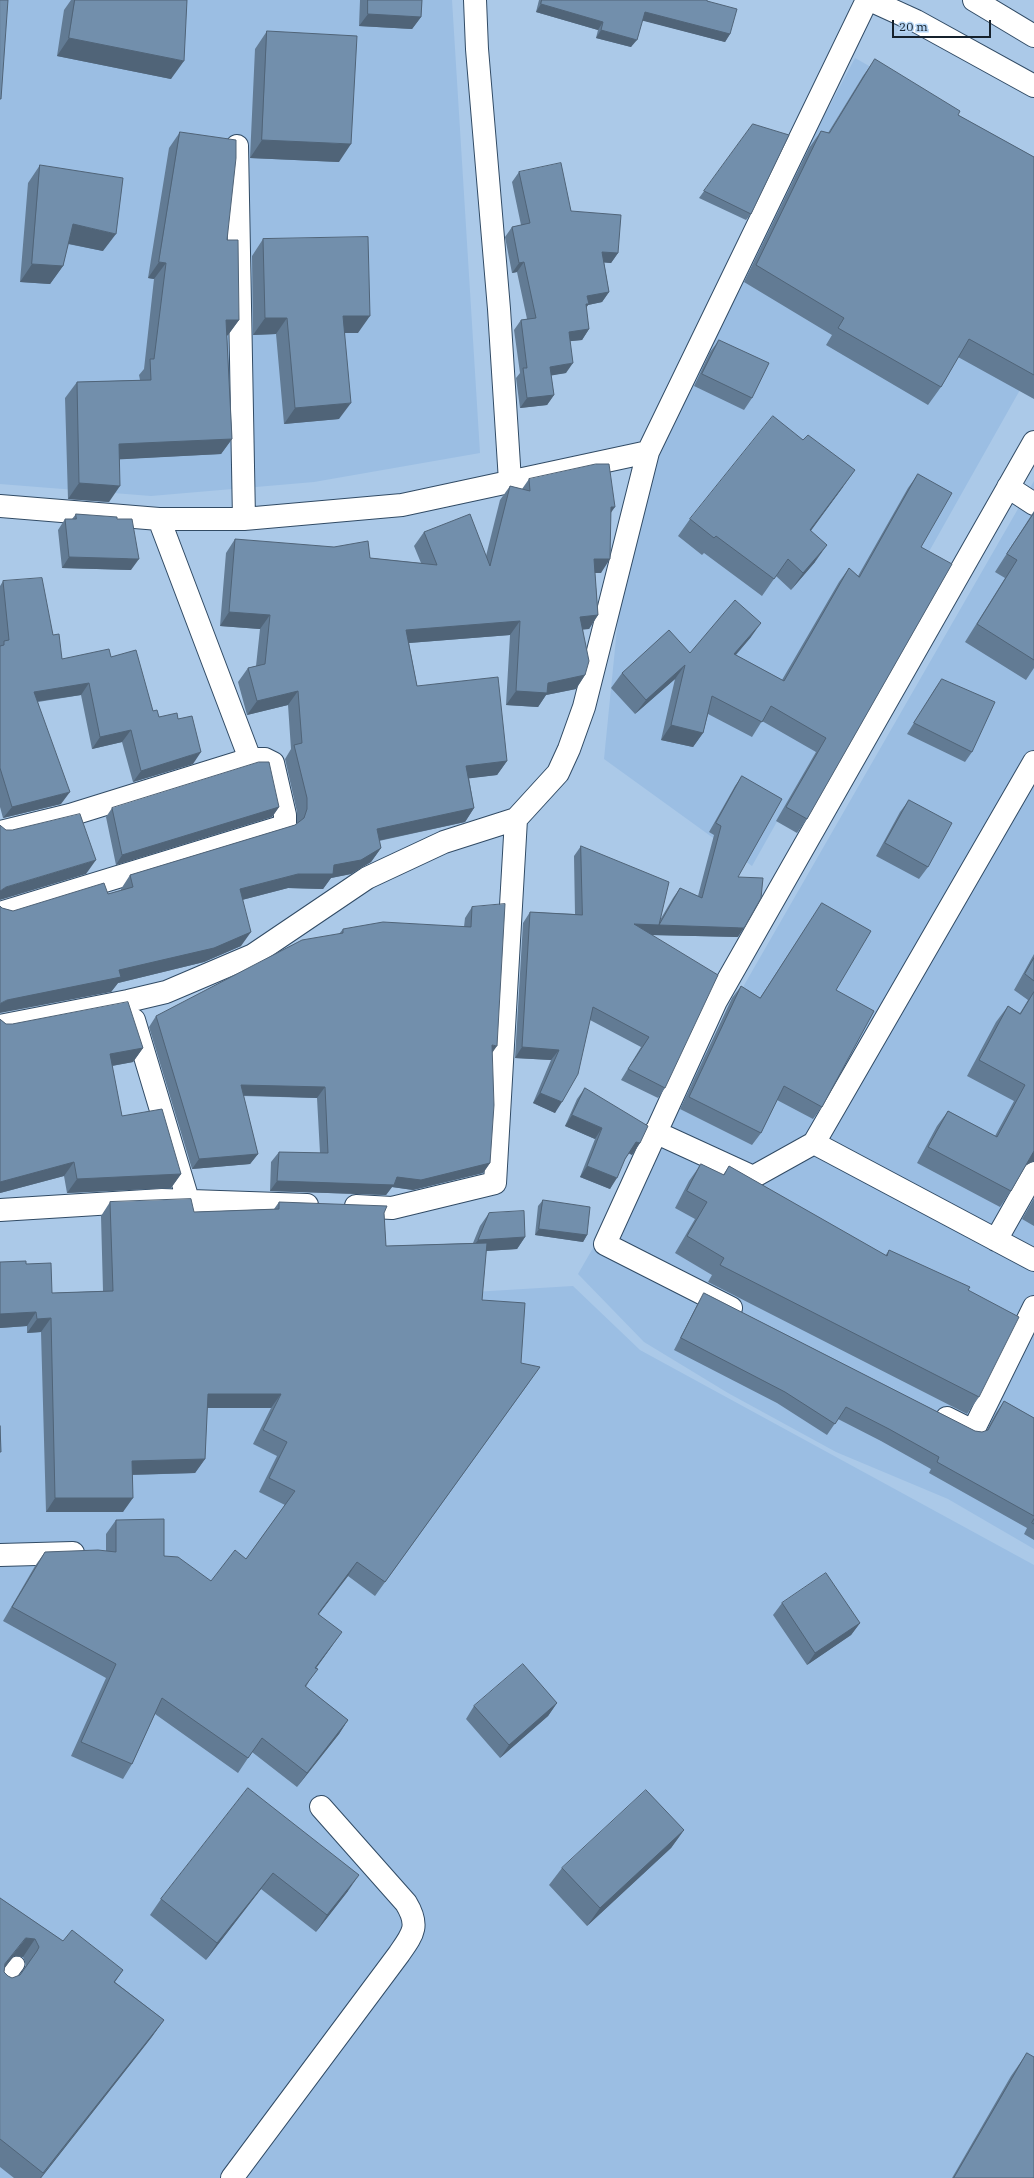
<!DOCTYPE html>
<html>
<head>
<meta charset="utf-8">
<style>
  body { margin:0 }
  #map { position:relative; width:1034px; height:2178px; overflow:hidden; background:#abc9e8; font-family:"IBM Plex Serif",serif }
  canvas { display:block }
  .scale { position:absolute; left:892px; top:20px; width:99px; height:18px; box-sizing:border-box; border:2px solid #15212c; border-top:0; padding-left:5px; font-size:12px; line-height:14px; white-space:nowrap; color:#15212c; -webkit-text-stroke:3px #b7d6f5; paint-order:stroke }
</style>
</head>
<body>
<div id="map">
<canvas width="1034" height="2178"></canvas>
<div class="scale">20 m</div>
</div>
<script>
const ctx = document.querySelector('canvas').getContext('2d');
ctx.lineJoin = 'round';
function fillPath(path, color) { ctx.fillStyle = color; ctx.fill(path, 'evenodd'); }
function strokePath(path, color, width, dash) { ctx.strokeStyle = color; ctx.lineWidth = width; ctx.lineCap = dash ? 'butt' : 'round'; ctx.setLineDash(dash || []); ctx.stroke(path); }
fillPath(new Path2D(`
  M 0,0 L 452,0 L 480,453 L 314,482 L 151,496 L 0,484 Z
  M 855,58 L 1034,159 L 1034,365 L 752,866 L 604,759 L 632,478 Z
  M 1034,481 L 1034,1549 L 948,1499 L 836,1452 L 728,1393 L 644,1342 L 578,1274 Z
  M 573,1286 L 640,1350 L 1034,1565 L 1034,2178 L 0,2178 L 0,1304 L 375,1298 Z`), '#9bbee3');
const service = new Path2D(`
  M 0,1987 L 17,1964`);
const minor = new Path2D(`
  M 475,0 L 477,49 L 499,309 L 510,481
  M 237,146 L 244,519
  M 1008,487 L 1034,504
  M 0,506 L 159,519 L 244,519 L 402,505 L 648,452
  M 0,832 L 70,815 L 250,759 L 159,519
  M 0,913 L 281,827 L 285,823 L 285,815 L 273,763 L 265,759 L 250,759
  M 134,1020 L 188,1200
  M 0,1026 L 128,1001 L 166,992 L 253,955 L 367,878 L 444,842 L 516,819 L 558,773 L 569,749 L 584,707 L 648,452 L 867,0
  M 655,1132 L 753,1177 L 814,1143 L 1034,762
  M 814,1143 L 1034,1260
  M 356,1206 L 392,1208 L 495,1183 L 516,819
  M 0,1210 L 162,1200 L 307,1205
  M 996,1240 L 1034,1173
  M 731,1308 L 605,1244 L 716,1001 L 1034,442
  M 947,1418 L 973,1431 L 1034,1307
  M 0,1555 L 73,1553
  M 232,2178 L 399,1954 C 413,1934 420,1926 406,1903 L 321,1807`);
const tertiary = new Path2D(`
  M 870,0 L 916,21 L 1034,86
  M 974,0 L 1034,36`);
strokePath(service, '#314b65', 17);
strokePath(minor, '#314b65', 24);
strokePath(tertiary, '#314b65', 24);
strokePath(service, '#fff', 15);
strokePath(minor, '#fff', 22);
strokePath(tertiary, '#fff', 22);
fillPath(new Path2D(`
  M 71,0 L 187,0 L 171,79 L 57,56 L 64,10 Z
  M 360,0 L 422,0 L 421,17 L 412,29 L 359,26 Z
  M 539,0 L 707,0 L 707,1 L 730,34 L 725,42 L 642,20 L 631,47 L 596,38 L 598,30 L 536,12 Z
  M 267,31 L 339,162 L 250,158 L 255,49 Z
  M 875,59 L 958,115 L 1034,157 L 1034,399 L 958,357 L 941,387 L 928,405 L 826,345 L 832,335 L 744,282 L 809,148 L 821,131 L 828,133 L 863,76 Z
  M 753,124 L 751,214 L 746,220 L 699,198 Z
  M 180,132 L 227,240 L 239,320 L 228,335 L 227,336 L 232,439 L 221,454 L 120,459 L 109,502 L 68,499 L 65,398 L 77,382 L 140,380 L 139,375 L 144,369 L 154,279 L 148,278 L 169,148 Z
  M 40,165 L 103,251 L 68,244 L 63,266 L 50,284 L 20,282 L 28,183 Z
  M 519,172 L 571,211 L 618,253 L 611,263 L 604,262 L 609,292 L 602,302 L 588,305 L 586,308 L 589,329 L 582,340 L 570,341 L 566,373 L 551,375 L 554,395 L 547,405 L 520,408 L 516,378 L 520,373 L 514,330 L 521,320 L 527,319 L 517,272 L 512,273 L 505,237 L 512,227 L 521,225 L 512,182 Z
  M 263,239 L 358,333 L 345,333 L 339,419 L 284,424 L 276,334 L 253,335 L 252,256 Z
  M 719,340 L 752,398 L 744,410 L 694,386 L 710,352 Z
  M 918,474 L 921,547 L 807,819 L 797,833 L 776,821 L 816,752 L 762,721 L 752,737 L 708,714 L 703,733 L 693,747 L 661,740 L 675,679 L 635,714 L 611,688 L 622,673 L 690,653 L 751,637 L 736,655 L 782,680 L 839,582 L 849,568 L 858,576 L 908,488 Z
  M 529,479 L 611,512 L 601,573 L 595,573 L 598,615 L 589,629 L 583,629 L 585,675 L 576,689 L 546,695 L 538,707 L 506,705 L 510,635 L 409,643 L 417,686 L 507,761 L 497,775 L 469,778 L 474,808 L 465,822 L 379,841 L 381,848 L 371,862 L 351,874 L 331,878 L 323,889 L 288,888 L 242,900 L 241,946 L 204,962 L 118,983 L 111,992 L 2,908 L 13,911 L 108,894 L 121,890 L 121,889 L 130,875 L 295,825 L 297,823 L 297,812 L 285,759 L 291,749 L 288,705 L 247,715 L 238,682 L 248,668 L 256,666 L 260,629 L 220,626 L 226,553 L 235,539 L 370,558 L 421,563 L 414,546 L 424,532 L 486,556 L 500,500 L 510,486 L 522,489 Z
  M 843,487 L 811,530 L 815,562 L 791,590 L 776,576 L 762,596 L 704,553 L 702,555 L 678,536 L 690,519 Z
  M 1034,511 L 1034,668 L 1026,680 L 965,642 L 1005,578 L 995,572 Z
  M 76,514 L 117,519 L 131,570 L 62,568 L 58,530 L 65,519 L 72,519 Z
  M 3,581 L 53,635 L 62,659 L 111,657 L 153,711 L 159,717 L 178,719 L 193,764 L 133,782 L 122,742 L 92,749 L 81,695 L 38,702 L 61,804 L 3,818 L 0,807 L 0,586 Z
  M 942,679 L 972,752 L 965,762 L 907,734 L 935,689 Z
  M 742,776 L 738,877 L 738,937 L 652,935 L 665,1088 L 658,1098 L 621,1080 L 641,1047 L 590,1020 L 555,1113 L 533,1103 L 551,1060 L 515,1058 L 523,923 L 530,912 L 575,914 L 574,856 L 581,846 L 660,920 L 673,898 L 680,888 L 698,896 L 714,835 L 709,832 L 735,786 Z
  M 909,800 L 928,867 L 919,879 L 876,856 L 900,812 Z
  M 279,807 L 272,817 L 116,865 L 106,817 L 112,808 Z
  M 822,903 L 836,990 L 822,1107 L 813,1119 L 777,1100 L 761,1133 L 752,1145 L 680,1109 L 732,998 L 741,986 L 760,998 Z
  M 472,907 L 492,1052 L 490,1163 L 483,1173 L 413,1190 L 392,1187 L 386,1195 L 270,1191 L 271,1162 L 279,1152 L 320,1153 L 317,1098 L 243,1096 L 258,1154 L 250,1164 L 192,1169 L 149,1027 L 156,1016 L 339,934 L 343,929 L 464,927 L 465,918 Z
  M 1034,954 L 1034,1161 L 1026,1165 L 1011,1191 L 1000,1207 L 917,1163 L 937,1126 L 948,1111 L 995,1136 L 1014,1101 L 967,1076 L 996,1022 L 1008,1006 L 1020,1013 L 1028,1000 L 1014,990 Z
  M 0,1019 L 1,1020 L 6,1024 L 143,1048 L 133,1062 L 112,1066 L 122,1116 L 181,1174 L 171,1188 L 67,1193 L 64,1176 L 0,1193 Z
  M 585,1088 L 640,1143 L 632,1155 L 629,1153 L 625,1159 L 610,1189 L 580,1177 L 595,1139 L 565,1126 L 577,1099 Z
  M 701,1164 L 723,1175 L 729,1166 L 885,1256 L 889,1250 L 968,1290 L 979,1397 L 967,1414 L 708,1282 L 712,1275 L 675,1253 L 695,1219 L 675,1208 L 689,1181 Z
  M 1034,1198 L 1034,1226 L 1022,1219 Z
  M 543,1200 L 587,1235 L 583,1242 L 535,1235 L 538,1206 Z
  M 110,1202 L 194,1212 L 274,1209 L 279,1202 L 384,1213 L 386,1246 L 473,1243 L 480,1226 L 489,1213 L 525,1237 L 517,1249 L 486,1251 L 482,1300 L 521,1363 L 530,1381 L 375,1596 L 348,1576 L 319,1614 L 332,1646 L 316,1668 L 306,1687 L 348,1720 L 339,1734 L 297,1787 L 252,1752 L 238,1773 L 155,1714 L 132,1764 L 123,1779 L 71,1756 L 106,1678 L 3,1621 L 35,1566 L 45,1552 L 106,1551 L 106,1534 L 116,1520 L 164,1556 L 211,1581 L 246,1559 L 285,1505 L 259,1492 L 277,1456 L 253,1444 L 271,1408 L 207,1408 L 205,1459 L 195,1473 L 132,1475 L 123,1512 L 46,1512 L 41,1332 L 27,1333 L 27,1326 L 0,1328 L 0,1262 L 26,1264 L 52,1293 L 103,1291 L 101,1216 Z
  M 704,1293 L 975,1431 L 982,1432 L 986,1431 L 996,1413 L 1004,1401 L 1034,1418 L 1034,1540 L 1024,1534 L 1027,1528 L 929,1473 L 931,1469 L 881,1441 L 838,1419 L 827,1435 L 777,1403 L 674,1350 L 697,1305 Z
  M 782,1603 L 860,1623 L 851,1635 L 807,1665 L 773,1615 Z
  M 557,1703 L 548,1716 L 500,1758 L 466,1719 L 474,1706 Z
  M 248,1788 L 348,1891 L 316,1932 L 261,1889 L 206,1960 L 150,1915 L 161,1899 Z
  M 684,1830 L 671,1848 L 587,1926 L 549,1885 L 562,1868 Z
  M 0,1898 L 63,1941 L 123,1970 L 115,1982 L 164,2020 L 151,2038 L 41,2178 L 14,2178 L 0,2167 ZM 14,1956 L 23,1957 L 26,1965 L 25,1967 L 20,1975 L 12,1978 L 8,1976 L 4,1972 L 5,1967 Z
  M 1027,2053 L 1034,2178 L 952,2178 L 1011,2076 Z`), '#627b94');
fillPath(new Path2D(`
  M 541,4 L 603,22 L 598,30 L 536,12 Z
  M 645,12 L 730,34 L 725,42 L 640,20 Z
  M 368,14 L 421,17 L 412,29 L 359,26 Z
  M 601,30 L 637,40 L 631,47 L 596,38 Z
  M 69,38 L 184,61 L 171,79 L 57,56 Z
  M 262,140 L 351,144 L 339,162 L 250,158 Z
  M 73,224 L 116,234 L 103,251 L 60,242 Z
  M 602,252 L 618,253 L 611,263 L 595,262 Z
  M 159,262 L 166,263 L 154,279 L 148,278 Z
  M 524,262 L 517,272 L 512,273 L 519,263 Z
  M 32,264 L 63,266 L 50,284 L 20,282 Z
  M 609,292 L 602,302 L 588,305 L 582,314 L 587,296 Z
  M 343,316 L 370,316 L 358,333 L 331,333 Z
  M 265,318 L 287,318 L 276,334 L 253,335 Z
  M 226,320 L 239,320 L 228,335 L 215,336 Z
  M 589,329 L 582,340 L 562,342 L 569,332 Z
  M 573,363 L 566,373 L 543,377 L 550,367 Z
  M 554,395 L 547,405 L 520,408 L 527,398 Z
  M 351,403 L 339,419 L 284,424 L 295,408 Z
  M 232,439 L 221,454 L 108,460 L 119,444 Z
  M 855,470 L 843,487 L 799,547 L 810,530 Z
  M 79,483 L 120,486 L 109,502 L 68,499 Z
  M 611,507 L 615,507 L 605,521 Z
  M 827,545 L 815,562 L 791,590 L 803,573 Z
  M 69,557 L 139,559 L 131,570 L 62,568 Z
  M 594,559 L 610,559 L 601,573 L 584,573 Z
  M 229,612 L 270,615 L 260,629 L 220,626 Z
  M 598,615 L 589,629 L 571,631 L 580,617 Z
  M 520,621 L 510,635 L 396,644 L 406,630 Z
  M 761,623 L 751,637 L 724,668 L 734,654 Z
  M 685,665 L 675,679 L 635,714 L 646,700 Z
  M 585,675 L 576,689 L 546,695 L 538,707 L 506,705 L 516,691 L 548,683 Z
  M 89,683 L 81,695 L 26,703 L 34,692 Z
  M 298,691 L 288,705 L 247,715 L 257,701 Z
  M 671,725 L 703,733 L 693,747 L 661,740 Z
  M 131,730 L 122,742 L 92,749 L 100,737 Z
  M 201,752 L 193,764 L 133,782 L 141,771 Z
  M 507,761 L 497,775 L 456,780 L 466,766 Z
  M 70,792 L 61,804 L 3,818 L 12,807 Z
  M 279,807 L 272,817 L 116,865 L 122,855 Z
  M 474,808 L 465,822 L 367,843 L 377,829 Z
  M 381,848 L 371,862 L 351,874 L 331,878 L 323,889 L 288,888 L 230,903 L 240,889 L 334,865 Z
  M 96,860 L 86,874 L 0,900 L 0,891 L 6,887 Z
  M 634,924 L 659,925 L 652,935 Z
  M 659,925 L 744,928 L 738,937 L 652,935 Z
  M 251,932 L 241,946 L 204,962 L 118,983 L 111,992 L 0,1013 L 0,1005 L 1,1003 L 7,1000 L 119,970 Z
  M 492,1045 L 497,1046 L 490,1056 Z
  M 522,1047 L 559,1050 L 551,1060 L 515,1058 Z
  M 143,1048 L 133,1062 L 100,1068 L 110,1054 Z
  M 241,1085 L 325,1087 L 317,1098 L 233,1095 Z
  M 540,1093 L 562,1102 L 555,1113 L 533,1103 Z
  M 572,1115 L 602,1128 L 595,1139 L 565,1126 Z
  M 636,1142 L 640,1143 L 632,1155 L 628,1153 Z
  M 1034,1151 L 1034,1161 L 1023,1167 Z
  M 258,1154 L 250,1164 L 192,1169 L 199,1159 Z
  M 74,1162 L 64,1176 L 0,1193 L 0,1182 Z
  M 490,1163 L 483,1173 L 413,1190 L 392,1187 L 386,1195 L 270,1191 L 277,1181 L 397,1177 Z
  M 587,1166 L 617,1178 L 610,1189 L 580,1177 Z
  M 181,1174 L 171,1188 L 67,1193 L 77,1179 Z
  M 539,1229 L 587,1235 L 583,1242 L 535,1235 Z
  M 525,1237 L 517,1249 L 469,1252 L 478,1240 Z
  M 36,1312 L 27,1326 L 0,1328 L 0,1314 Z
  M 51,1318 L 41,1332 L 27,1333 L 37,1319 Z
  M 208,1394 L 281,1394 L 271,1408 L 198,1408 Z
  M 205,1459 L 195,1473 L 123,1475 L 132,1461 Z
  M 55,1498 L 133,1498 L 123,1512 L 46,1512 Z
  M 357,1562 L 348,1576 L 308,1628 L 318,1614 Z
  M 860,1623 L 851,1635 L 807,1665 L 815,1653 Z
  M 342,1632 L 332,1646 L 306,1682 L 315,1668 Z
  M 557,1703 L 548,1716 L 500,1758 L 509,1745 Z
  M 348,1720 L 339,1734 L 297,1787 L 307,1773 Z
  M 684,1830 L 671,1848 L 587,1926 L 600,1908 Z
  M 273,1873 L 261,1889 L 206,1960 L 217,1943 Z
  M 359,1875 L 348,1891 L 316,1932 L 327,1915 Z
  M 26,1938 L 35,1939 L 23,1957 L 14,1956 L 0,1973 L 5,1964 Z
  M 164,2020 L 151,2038 L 41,2178 L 40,2178 Z`), '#506478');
const building = new Path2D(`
  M 0,0 L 8,0 L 1,99 L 0,99 Z
  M 75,0 L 187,0 L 184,61 L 69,38 Z
  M 368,0 L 422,0 L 421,17 L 368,14 Z
  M 542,0 L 707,0 L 707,1 L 737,9 L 730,34 L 645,12 L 637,40 L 601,30 L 603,22 L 541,4 Z
  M 267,31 L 357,36 L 351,144 L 262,140 Z
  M 875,59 L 960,111 L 958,115 L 1034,157 L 1034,375 L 969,339 L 941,387 L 838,328 L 844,318 L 756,265 L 821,131 L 829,133 Z
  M 753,124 L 789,135 L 751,214 L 704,191 Z
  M 180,132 L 236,140 L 236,158 L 227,240 L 238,240 L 239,320 L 226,320 L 232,439 L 119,444 L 120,486 L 79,483 L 77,382 L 151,380 L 150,359 L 154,359 L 166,263 L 159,262 Z
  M 561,163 L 571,211 L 621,215 L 618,253 L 602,252 L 609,292 L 587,296 L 589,304 L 586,304 L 589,329 L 569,332 L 573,363 L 550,367 L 554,395 L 527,398 L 523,368 L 527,368 L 521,320 L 536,318 L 524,262 L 519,263 L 512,227 L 530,223 L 519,172 Z
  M 40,165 L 123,178 L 116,234 L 73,224 L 63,266 L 32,264 Z
  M 368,237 L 370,316 L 343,316 L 351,403 L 295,408 L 287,318 L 265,318 L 263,239 Z
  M 719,340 L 769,363 L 752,398 L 702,374 Z
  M 773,416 L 803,440 L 808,435 L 855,470 L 810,530 L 827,545 L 803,573 L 788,559 L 774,579 L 716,536 L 714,538 L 690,519 Z
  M 596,464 L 609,464 L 615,507 L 611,507 L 610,559 L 594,559 L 598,615 L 580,617 L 589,661 L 585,675 L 548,683 L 547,693 L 516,691 L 520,621 L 406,630 L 417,686 L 498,677 L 507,761 L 466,766 L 474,808 L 377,829 L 381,848 L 361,860 L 334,865 L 333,874 L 298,874 L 240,889 L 251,932 L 214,948 L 119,970 L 121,977 L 7,1000 L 1,1003 L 0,1005 L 0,906 L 2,908 L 13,911 L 104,883 L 108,894 L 133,887 L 130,875 L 295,825 L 304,818 L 307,809 L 307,798 L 294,745 L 302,743 L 298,691 L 257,701 L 248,668 L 265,664 L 270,615 L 229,612 L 235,539 L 334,547 L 368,541 L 370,558 L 437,565 L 424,532 L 470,514 L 490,566 L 510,486 L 530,491 L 529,479 Z
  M 918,474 L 952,493 L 921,547 L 952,564 L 807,819 L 786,807 L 826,738 L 771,706 L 762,722 L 712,696 L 703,733 L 671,725 L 685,665 L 646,700 L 622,673 L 669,630 L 690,653 L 735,600 L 761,623 L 734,654 L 784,681 L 849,568 L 859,577 Z
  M 1034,513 L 1034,660 L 977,624 L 1017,560 L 1007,554 Z
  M 76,514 L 117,517 L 117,519 L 132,519 L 139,559 L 69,557 L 65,519 L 76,519 Z
  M 42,578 L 53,635 L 59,634 L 62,659 L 109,649 L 111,657 L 136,650 L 153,711 L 157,710 L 159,717 L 177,713 L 178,719 L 192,716 L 201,752 L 141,771 L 131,730 L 100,737 L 89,683 L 34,692 L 70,792 L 12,807 L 0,768 L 0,646 L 4,645 L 4,641 L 9,640 L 3,581 Z
  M 942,679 L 995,702 L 972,752 L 914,723 Z
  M 259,762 L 269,762 L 279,807 L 122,855 L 112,808 Z
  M 742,776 L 782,799 L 738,877 L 763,878 L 761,898 L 744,928 L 659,925 L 680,888 L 702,898 L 721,826 L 716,823 Z
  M 909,800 L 952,823 L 928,867 L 885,843 Z
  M 80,814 L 96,860 L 6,887 L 0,891 L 0,893 L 0,825 L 1,826 L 6,830 L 12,830 Z
  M 581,846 L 669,882 L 659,925 L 634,924 L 718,975 L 665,1088 L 628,1069 L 649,1037 L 593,1007 L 578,1074 L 562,1102 L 540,1093 L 559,1050 L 522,1047 L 530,912 L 582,915 Z
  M 822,903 L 871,931 L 836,990 L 874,1011 L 822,1107 L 784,1086 L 761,1133 L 689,1097 L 741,986 L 760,998 Z
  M 505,904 L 497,1046 L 492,1045 L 494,1105 L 490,1163 L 421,1180 L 397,1177 L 394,1185 L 277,1181 L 279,1152 L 328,1153 L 325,1087 L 241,1085 L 258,1154 L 199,1159 L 156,1016 L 302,940 L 343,933 L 343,929 L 383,922 L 471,927 L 472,907 Z
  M 1034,958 L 1034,981 L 1025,974 Z
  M 1034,992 L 1034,1151 L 1011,1191 L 928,1147 L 948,1111 L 997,1137 L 1025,1085 L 979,1060 L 1008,1006 L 1020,1014 Z
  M 128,1002 L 143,1048 L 110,1054 L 122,1116 L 162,1109 L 181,1174 L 77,1179 L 74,1162 L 0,1182 L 0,1019 L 1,1020 L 6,1024 L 12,1024 Z
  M 585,1088 L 648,1126 L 640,1143 L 636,1142 L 625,1159 L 617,1178 L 587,1166 L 602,1128 L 572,1115 Z
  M 701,1164 L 724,1175 L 729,1166 L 887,1256 L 889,1250 L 970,1287 L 968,1290 L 1019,1317 L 979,1397 L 720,1265 L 724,1258 L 687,1236 L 707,1202 L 687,1191 Z
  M 191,1199 L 194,1212 L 279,1209 L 279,1202 L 387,1206 L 384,1213 L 386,1246 L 487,1243 L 482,1300 L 525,1303 L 521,1363 L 540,1367 L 385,1582 L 357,1562 L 318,1614 L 342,1632 L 315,1668 L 318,1669 L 305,1686 L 348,1720 L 307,1773 L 262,1738 L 248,1758 L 162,1698 L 132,1764 L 81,1742 L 116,1664 L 12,1607 L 45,1552 L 98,1550 L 116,1552 L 116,1520 L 164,1519 L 164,1556 L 178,1557 L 211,1581 L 235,1550 L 246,1559 L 295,1491 L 269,1478 L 287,1442 L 263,1430 L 281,1394 L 208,1394 L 205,1459 L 132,1461 L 133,1498 L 55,1498 L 51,1318 L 37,1319 L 36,1312 L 0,1314 L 0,1262 L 26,1261 L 26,1264 L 51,1263 L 52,1293 L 113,1291 L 110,1202 Z
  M 543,1200 L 590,1207 L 587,1235 L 539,1229 Z
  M 524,1211 L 525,1237 L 478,1240 L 489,1213 Z
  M 704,1293 L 975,1431 L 982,1432 L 988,1430 L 1004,1401 L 1034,1418 L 1034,1516 L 937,1462 L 939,1457 L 889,1429 L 846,1407 L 835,1424 L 785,1392 L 681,1338 Z
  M 0,1426 L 1,1452 L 0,1452 Z
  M 1034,1519 L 1034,1524 L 1032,1523 Z
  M 826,1573 L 860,1623 L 815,1653 L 782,1603 Z
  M 523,1664 L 557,1703 L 509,1745 L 474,1706 Z
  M 248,1788 L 359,1875 L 327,1915 L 273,1873 L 217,1943 L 161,1899 Z
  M 646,1790 L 684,1830 L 600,1908 L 562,1868 Z
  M 0,1898 L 63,1941 L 72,1930 L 123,1970 L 114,1982 L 164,2020 L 43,2173 L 0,2139 ZM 26,1938 L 35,1939 L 39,1947 L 37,1951 L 20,1975 L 12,1978 L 8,1976 L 4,1972 L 5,1964 Z
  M 1027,2053 L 1034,2057 L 1034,2178 L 954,2178 Z`);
fillPath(building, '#728fac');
strokePath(building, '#506478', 1);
</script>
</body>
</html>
